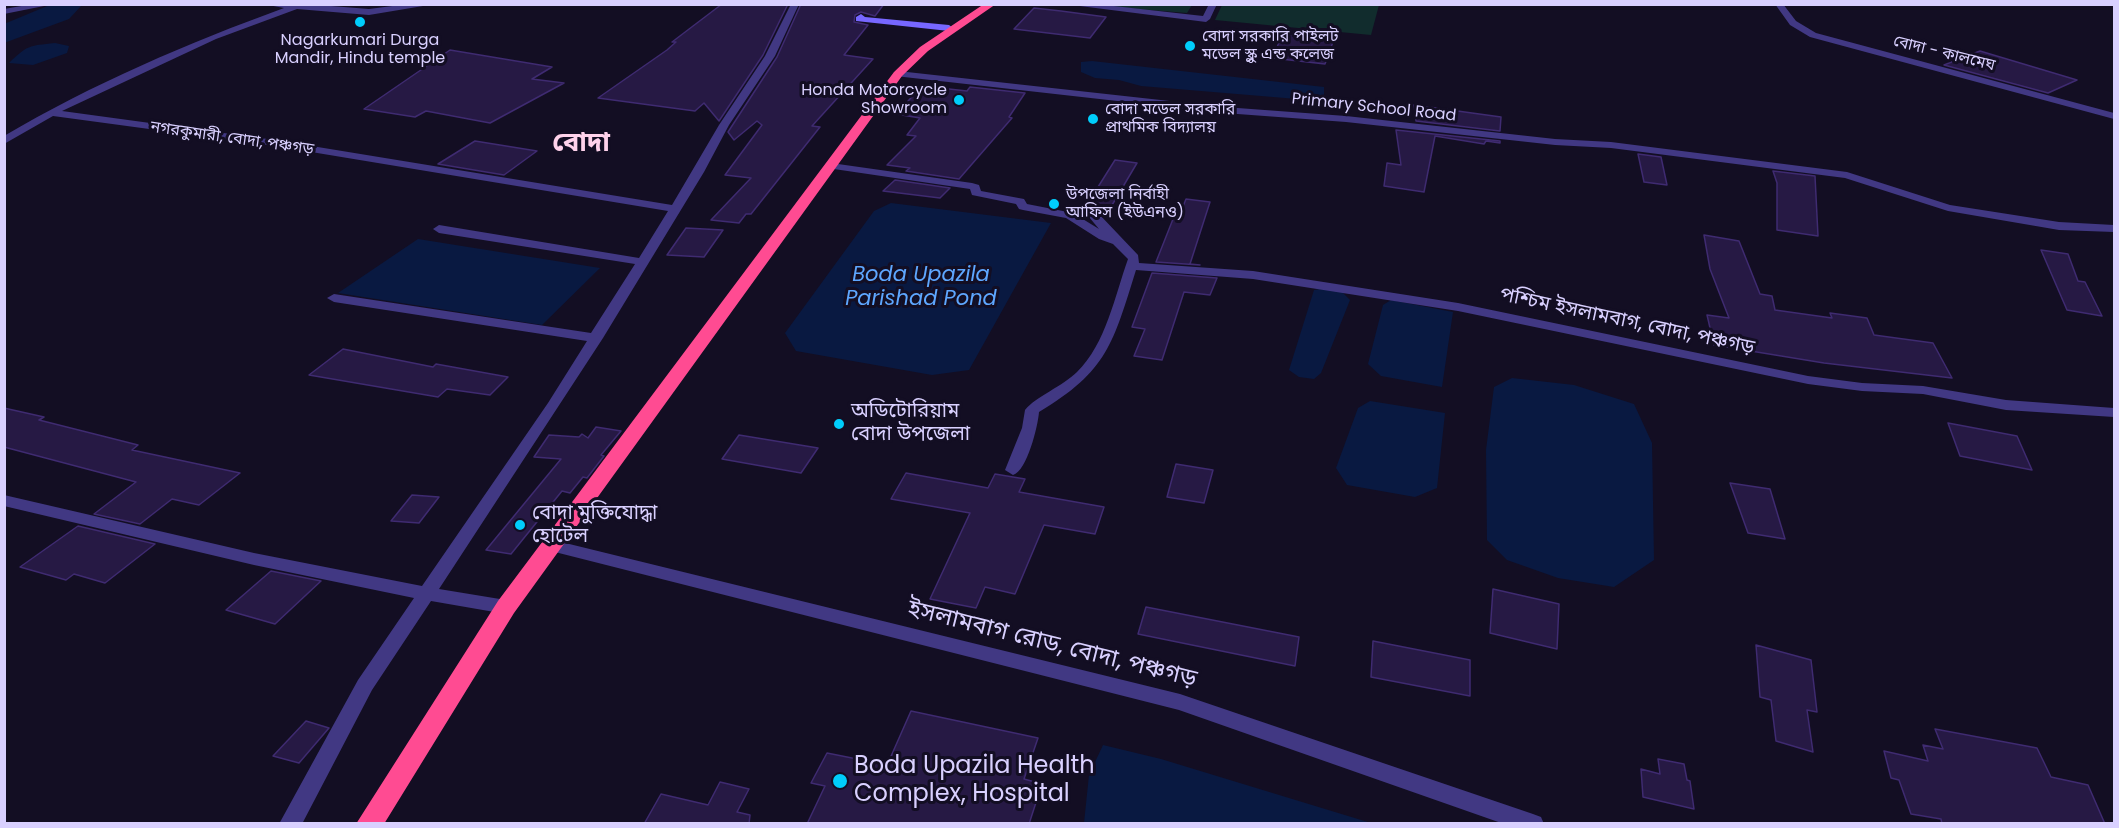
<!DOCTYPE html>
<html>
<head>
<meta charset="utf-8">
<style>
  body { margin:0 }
  #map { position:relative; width:2119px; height:828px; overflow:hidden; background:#130e23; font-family:Poppins,sans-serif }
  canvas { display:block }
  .frame { position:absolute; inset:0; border:6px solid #d9d0ff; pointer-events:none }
</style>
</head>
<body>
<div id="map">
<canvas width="2119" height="828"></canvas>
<div class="frame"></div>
</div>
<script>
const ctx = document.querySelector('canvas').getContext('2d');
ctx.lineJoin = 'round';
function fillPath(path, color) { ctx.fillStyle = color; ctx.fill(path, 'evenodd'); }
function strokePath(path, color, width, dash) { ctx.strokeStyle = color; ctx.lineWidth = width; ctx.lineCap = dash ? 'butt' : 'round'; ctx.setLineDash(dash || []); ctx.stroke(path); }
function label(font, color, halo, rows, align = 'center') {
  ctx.font = font + ' Poppins,"Noto Sans Bengali",sans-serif'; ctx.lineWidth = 6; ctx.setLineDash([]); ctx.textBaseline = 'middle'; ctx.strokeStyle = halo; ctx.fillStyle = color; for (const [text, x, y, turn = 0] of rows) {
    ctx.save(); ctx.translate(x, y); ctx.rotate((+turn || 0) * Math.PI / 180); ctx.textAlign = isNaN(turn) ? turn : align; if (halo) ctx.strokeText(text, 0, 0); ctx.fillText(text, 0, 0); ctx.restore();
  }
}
fillPath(new Path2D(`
  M 1089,5 L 1192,5 L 1187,13 Z
  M 1222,5 L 1222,4 L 1379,5 L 1371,35 L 1215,20 Z`), '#112c2d');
fillPath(new Path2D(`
  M 55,43 L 69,46 L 67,53 L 33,65 L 9,63 C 28,45 28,46 55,43 Z
  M 1092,61 L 1324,87 L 1324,95 L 1320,100 L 1309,100 L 1141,86 L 1119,80 L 1095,78 L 1081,72 L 1081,62 Z
  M 891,203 L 1051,223 L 969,370 L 932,375 L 796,351 L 785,333 L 874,211 Z
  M 418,239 L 600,268 L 542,325 L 338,293 Z
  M 1324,288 L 1342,292 L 1350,300 L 1321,373 L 1314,379 L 1299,377 L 1289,370 L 1314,290 Z
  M 1391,300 L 1453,312 L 1442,387 L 1381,376 L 1368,364 L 1383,305 Z
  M 1512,378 L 1574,385 L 1634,404 L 1652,443 L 1654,560 L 1614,587 L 1558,578 L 1507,560 L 1487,540 L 1486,450 L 1494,387 Z
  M 1370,401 L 1445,413 L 1437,488 L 1415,497 L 1347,485 L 1336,468 L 1358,408 Z
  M 1103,745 L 1161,759 L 1371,823 L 1084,823 L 1089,775 Z`), '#091941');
fillPath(new Path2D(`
  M 52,4 L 83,4 L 69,19 L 4,43 L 4,24 Z`), '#091941');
const building = new Path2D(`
  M 722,4 L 788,4 L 763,55 L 719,121 L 704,103 L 695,111 L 598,98 L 667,50 L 676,42 L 672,42 Z
  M 801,4 L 884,4 L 875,16 L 861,12 L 855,15 L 854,22 L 868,25 L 844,55 L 873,59 L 812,126 L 820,127 L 751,214 L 746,214 L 739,223 L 711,220 L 751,178 L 725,175 L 762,125 L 757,121 L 734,140 L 728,132 L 777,57 Z
  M 1034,8 L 1061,11 L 1106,17 L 1090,38 L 1014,29 Z
  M 1283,34 L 1334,39 L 1325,64 L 1272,58 Z
  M 450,50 L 552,67 L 532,79 L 564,83 L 490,123 L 426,111 L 415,117 L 364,109 Z
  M 1980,51 L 2077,80 L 2048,93 L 1944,65 Z
  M 922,86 L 967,91 L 970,87 L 1025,93 L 1009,117 L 1012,118 L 959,179 L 906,171 L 910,168 L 887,165 L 916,136 L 907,135 L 920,118 L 896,114 Z
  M 1414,105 L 1501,117 L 1500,131 L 1416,121 Z
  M 1396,130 L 1500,141 L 1500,143 L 1486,141 L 1484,144 L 1435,136 L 1424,192 L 1384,186 L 1387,163 L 1401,165 Z
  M 475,141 L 537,151 L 504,175 L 438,164 Z
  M 1638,154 L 1661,157 L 1667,185 L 1644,182 Z
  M 1115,160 L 1137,163 L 1105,217 L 1099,212 L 1081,214 Z
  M 1773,171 L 1815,176 L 1818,236 L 1777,230 L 1777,183 Z
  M 895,180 L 950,188 L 940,198 L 883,191 Z
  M 1186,199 L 1210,202 L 1190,264 L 1200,265 L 1156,262 L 1175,214 L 1180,214 Z
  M 686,228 L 723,230 L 704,257 L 667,255 Z
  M 1704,235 L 1739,241 L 1760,294 L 1772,296 L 1775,310 L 1832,318 L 1830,313 L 1867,318 L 1874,335 L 1933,343 L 1952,378 L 1824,363 L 1714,345 L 1707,315 L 1729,318 L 1710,269 Z
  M 2041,250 L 2068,254 L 2078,281 L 2085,282 L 2102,316 L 2067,310 Z
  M 1152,273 L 1217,278 L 1210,295 L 1184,292 L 1162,360 L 1134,356 L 1145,329 L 1132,327 Z
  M 343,349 L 433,367 L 436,364 L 508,377 L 490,395 L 447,389 L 438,397 L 309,375 Z
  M 4,408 L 44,417 L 39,420 L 138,445 L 132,450 L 240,473 L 199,505 L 172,499 L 140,524 L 94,514 L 136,482 L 4,447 Z
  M 1948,423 L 2017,436 L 2032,470 L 1960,456 Z
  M 596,427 L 621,431 L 601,455 L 604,456 L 587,478 L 583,477 L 570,493 L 562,491 L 511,554 L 486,550 L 561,459 L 534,457 L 549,435 L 579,437 L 582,434 L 588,438 Z
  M 739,435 L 818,448 L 801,473 L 722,459 Z
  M 1176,464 L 1213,470 L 1204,503 L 1167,497 Z
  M 906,473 L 988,488 L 995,474 L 1025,479 L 1019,492 L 1104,507 L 1095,534 L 1044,525 L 1015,594 L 985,587 L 976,608 L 930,599 L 970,513 L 891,499 Z
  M 1730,483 L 1770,489 L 1785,539 L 1748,533 Z
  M 412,495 L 439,497 L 419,523 L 391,521 Z
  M 78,526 L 155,544 L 105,583 L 74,574 L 66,580 L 20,567 Z
  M 271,571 L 321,581 L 275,624 L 226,610 Z
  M 1493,589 L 1559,604 L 1557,649 L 1490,633 Z
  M 1146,607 L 1299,637 L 1295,666 L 1138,634 Z
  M 1373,641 L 1470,660 L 1470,696 L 1371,677 Z
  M 1756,645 L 1811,660 L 1817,712 L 1807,710 L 1813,752 L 1776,741 L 1771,700 L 1760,697 Z
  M 911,711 L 1038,738 L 1024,779 L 1042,784 L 1029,824 L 807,824 L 825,786 L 811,783 L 827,753 L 872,762 L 874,759 L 888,763 Z
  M 306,721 L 329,728 L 299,763 L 273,756 Z
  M 1935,729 L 2037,748 L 2051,777 L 2088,785 L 2105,824 L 1942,824 L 1941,819 L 1911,814 L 1899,780 L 1891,778 L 1884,751 L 1928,761 L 1923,745 L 1943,749 Z
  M 1658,759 L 1684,764 L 1687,780 L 1690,781 L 1694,809 L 1643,797 L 1641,769 L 1660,774 Z
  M 720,782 L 749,789 L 737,812 L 750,815 L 749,824 L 644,824 L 661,794 L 708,805 Z`);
fillPath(building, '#261944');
strokePath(building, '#3f2b71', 1.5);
fillPath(new Path2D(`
  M 33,4 L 54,4 L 4,14 L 4,9 Z
  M 263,4 L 306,4 L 369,9 L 408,4 L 435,4 L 369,15 L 297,9 L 216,39 L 62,111 L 275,140 L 672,205 L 719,125 L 765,56 L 791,4 L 799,4 L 775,56 L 729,125 L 704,172 L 603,338 L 439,589 L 506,600 L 512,602 L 515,607 L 512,612 L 506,614 L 431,601 L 372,690 L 302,824 L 279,824 L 358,680 L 414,598 L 254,565 L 4,506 L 4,495 L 254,553 L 422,586 L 548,403 L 587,341 L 334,302 L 327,298 L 334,294 L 591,333 L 635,264 L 439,233 L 433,229 L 439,225 L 639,258 L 668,211 L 275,146 L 53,116 L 4,144 L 4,136 C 92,84 188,43 284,8 Z
  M 1064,4 L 1096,4 L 1203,16 L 1209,4 L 1217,4 L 1210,19 L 1206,22 Z
  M 1775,4 L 1783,4 L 1796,21 L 1816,33 L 2114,113 L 2114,119 L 1810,37 L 1790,25 Z
  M 898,71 L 1224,107 L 1346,116 L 1555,139 L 1611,142 L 1847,172 L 1950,205 L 2059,222 L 2114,225 L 2114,232 L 2059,230 L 1948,211 L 1845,178 L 1611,148 L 1555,145 L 1346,122 L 1224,113 L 895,76 L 895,72 Z
  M 831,163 L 972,183 L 979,185 L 981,191 L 1024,199 L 1027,204 L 1073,213 L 1099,229 L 1089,217 L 1091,214 L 1099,214 L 1138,255 L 1139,263 L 1253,271 L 1458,303 L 1808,376 L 1862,383 L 1923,386 L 2006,400 L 2114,408 L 2114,417 L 2006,410 L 1923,394 L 1862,391 L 1808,384 L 1458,311 L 1253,279 L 1136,270 C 1113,343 1108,371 1039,412 C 1038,426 1027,471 1013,475 L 1005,470 L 1022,428 L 1025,410 C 1035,397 1063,386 1077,372 C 1106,344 1115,295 1128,259 L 1113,244 L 1099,239 L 1066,218 L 1023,210 L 1019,209 L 1016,204 L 972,195 L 970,189 L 827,168 L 826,166 Z
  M 549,539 L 1180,694 L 1533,814 L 1541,817 L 1544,824 L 1504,824 L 1179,710 L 543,549 L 540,545 L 543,541 Z`), '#413883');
fillPath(new Path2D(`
  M 861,14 L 865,17 L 949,25 L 953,28 L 949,31 L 856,21 L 856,17 Z`), '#7767ff');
fillPath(new Path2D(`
  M 984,4 L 996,4 L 928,51 L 902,76 L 514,613 L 384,824 L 356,824 L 498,601 L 894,72 L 920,47 Z`), '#ff4b92');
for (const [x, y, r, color] of [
  [360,22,6,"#00cdfb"],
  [1190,46,6,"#00cdfb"],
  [959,100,6,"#00cdfb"],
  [1093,119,6,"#00cdfb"],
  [1054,204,6,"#00cdfb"],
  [839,424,6,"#00cdfb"],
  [520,525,6,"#00cdfb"],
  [840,781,8,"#00cdfb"]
]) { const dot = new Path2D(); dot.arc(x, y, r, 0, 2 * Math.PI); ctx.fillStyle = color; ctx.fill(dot); strokePath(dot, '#130e23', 2); }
label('16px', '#d9d0ff', '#130e23', [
  ["বোদা সরকারি পাইলট",1202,37],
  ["মডেল স্কুল এন্ড কলেজ",1202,55],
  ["Nagarkumari Durga",360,41,"center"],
  ["Mandir, Hindu temple",360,59,"center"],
  ["Honda Motorcycle",947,91,"right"],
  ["Showroom",947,109,"right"],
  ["বোদা মডেল সরকারি",1105,110],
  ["প্রাথমিক বিদ্যালয়",1105,128],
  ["উপজেলা নির্বাহী",1066,195],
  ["আফিস (ইউএনও)",1066,213]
], 'left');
label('16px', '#d9d0ff', '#130e23', [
  ["বোদা - কালমেঘ",1944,54,14],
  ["Primary School Road",1374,108,6],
  ["নগরকুমারী, বোদা, পঞ্চগড়",232,139,8]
]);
label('20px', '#d9d0ff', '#130e23', [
  ["পশ্চিম ইসলামবাগ, বোদা, পঞ্চগড়",1627,322,12]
]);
label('20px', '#d9d0ff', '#130e23', [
  ["অডিটোরিয়াম",851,412],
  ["বোদা উপজেলা",851,435],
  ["বোদা মুক্তিযোদ্ধা",532,514],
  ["হোটেল",532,537]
], 'left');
label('italic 21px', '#5ea7ff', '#130e23', [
  ["Boda Upazila",921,276],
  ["Parishad Pond",921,300]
]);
label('24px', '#d9d0ff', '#130e23', [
  ["ইসলামবাগ রোড, বোদা, পঞ্চগড়",1052,645,14]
]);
label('24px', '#d9d0ff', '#130e23', [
  ["Boda Upazila Health",854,767],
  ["Complex, Hospital",854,795]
], 'left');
label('bold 27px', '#ffd2eb', '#130e23', [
  ["বোদা",581,144]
]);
</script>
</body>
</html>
